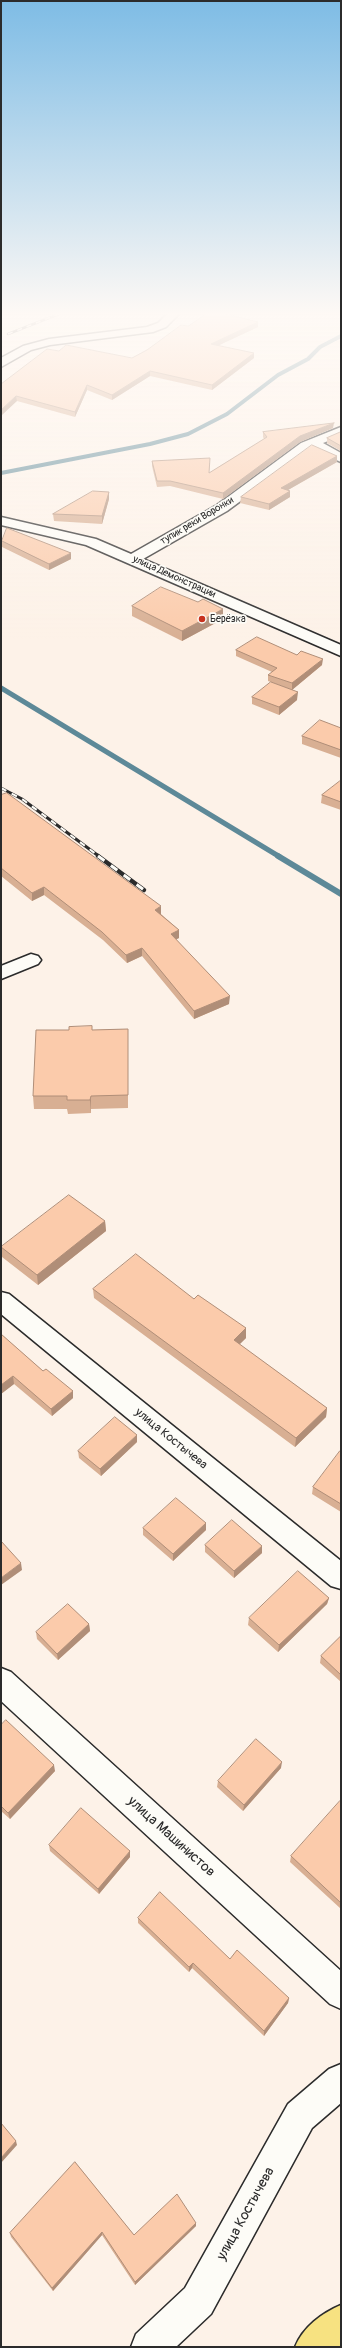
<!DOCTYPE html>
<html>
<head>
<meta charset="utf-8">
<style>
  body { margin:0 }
  #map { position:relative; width:342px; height:2348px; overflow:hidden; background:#fdf2e8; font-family:Pangolin,sans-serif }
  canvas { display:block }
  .frame { position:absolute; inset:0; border:2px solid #2b2b2b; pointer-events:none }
</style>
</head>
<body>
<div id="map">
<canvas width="342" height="2348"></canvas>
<div class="frame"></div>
</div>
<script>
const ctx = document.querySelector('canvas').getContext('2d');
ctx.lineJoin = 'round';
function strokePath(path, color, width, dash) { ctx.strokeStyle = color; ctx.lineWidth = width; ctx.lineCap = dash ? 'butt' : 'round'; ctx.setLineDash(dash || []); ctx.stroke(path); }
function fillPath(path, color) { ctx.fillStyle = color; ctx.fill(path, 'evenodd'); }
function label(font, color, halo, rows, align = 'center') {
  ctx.font = font + ' Pangolin,sans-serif'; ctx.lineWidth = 3.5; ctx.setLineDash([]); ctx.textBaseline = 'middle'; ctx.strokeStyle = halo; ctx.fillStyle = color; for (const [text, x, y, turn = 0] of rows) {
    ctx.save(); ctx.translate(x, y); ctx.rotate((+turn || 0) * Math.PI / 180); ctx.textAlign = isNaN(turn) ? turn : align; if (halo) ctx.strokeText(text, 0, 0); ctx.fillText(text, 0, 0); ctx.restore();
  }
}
strokePath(new Path2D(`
  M 1,473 L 150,444 L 188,434 L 227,414 L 278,375 L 308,359 L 320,347 L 341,336`), '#5d8998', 4);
strokePath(new Path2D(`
  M 1,688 L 280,857`), '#5d8998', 5);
strokePath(new Path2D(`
  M 278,856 L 341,894`), '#5d8998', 6);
const minor = new Path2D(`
  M 341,427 L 341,436 L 323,443 L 341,453 L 341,462 L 311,449 L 227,511 L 143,559 L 341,645 L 341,656 L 86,545 L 1,525 L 1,517 L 96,539 L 131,554 L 217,505 L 301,443 Z
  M 31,954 L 38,956 L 41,960 L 38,964 L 1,979 L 1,966 Z
  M 1,1292 L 9,1294 L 341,1561 L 341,1589 L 331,1586 L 1,1314 Z
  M 1,1668 L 11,1672 L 341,1971 L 341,2009 L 330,2004 L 1,1701 Z
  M 341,2064 L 341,2103 L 312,2128 L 211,2314 L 176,2347 L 131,2347 L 136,2334 L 185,2288 L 288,2104 L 329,2069 Z`);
const tertiary = new Path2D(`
  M 169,312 L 181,312 L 166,327 L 153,332 L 50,345 L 31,350 L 1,367 L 1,358 L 23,346 L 49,339 L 147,327 L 158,323 Z`);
const primary = new Path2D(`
  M 341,2305 L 341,2347 L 295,2347 C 303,2327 322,2313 341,2305 Z`);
strokePath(minor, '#2b2b2b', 3);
strokePath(tertiary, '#2b2b2b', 3);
strokePath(primary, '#2b2b2b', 3);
fillPath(minor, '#fdfcf7');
fillPath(tertiary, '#fdfcf7');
fillPath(primary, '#f7e281');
const railFar2 = new Path2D(`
  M 8,334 L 64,312`);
const railFar1 = new Path2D(`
  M 1,788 L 22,799 L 100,857`);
const rail = new Path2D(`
  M 98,856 L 144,890`);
strokePath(railFar2, '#2b2b2b', 2.5);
strokePath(railFar1, '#2b2b2b', 3);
strokePath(rail, '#2b2b2b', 4.5);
strokePath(railFar2, '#fdfcf7', 1.5, [5]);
strokePath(railFar1, '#fdfcf7', 2, [6]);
strokePath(rail, '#fdfcf7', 3, [8]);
fillPath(new Path2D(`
  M 188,326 L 258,327 L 219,345 L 254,358 L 212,390 L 150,376 L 112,400 L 87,390 L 75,417 L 17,401 L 1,384 L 59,351 L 132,358 Z
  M 333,428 L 300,442 L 223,499 L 170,486 L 157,487 L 152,466 L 152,461 L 210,463 L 209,473 L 264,439 L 263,437 L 263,432 Z
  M 341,432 L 341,451 L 327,443 L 327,438 Z
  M 337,456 L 337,462 L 288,490 L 290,491 L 290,497 L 269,510 L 240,503 L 241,497 Z
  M 109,492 L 109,499 L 102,524 L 54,521 L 53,514 Z
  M 2,541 L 71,559 L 49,570 L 2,547 Z
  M 132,606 L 223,619 L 182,641 L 132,616 Z
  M 236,650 L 297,655 L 322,665 L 292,690 L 268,681 L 268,675 L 272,672 L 236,656 Z
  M 252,697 L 297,700 L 279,715 L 252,704 Z
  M 341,728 L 341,758 L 302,744 L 302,736 Z
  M 341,781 L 341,810 L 321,803 L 322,795 Z
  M 1,795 L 161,914 L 179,930 L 179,938 L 176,939 L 229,1004 L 194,1019 L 142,956 L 127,963 L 103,940 L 44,895 L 32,901 L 1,876 Z
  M 128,1029 L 128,1108 L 91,1109 L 91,1113 L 68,1114 L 67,1109 L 34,1109 L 33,1096 L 92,1030 Z
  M 105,1221 L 106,1231 L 38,1285 L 2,1257 L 1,1247 Z
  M 93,1289 L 194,1299 L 246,1328 L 246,1338 L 239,1344 L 327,1408 L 326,1417 L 295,1447 L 94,1298 Z
  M 1,1334 L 43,1371 L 73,1391 L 73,1398 L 52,1416 L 14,1384 L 1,1394 Z
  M 137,1442 L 101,1476 L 79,1458 L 78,1451 Z
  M 341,1451 L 341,1512 L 312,1494 L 313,1487 Z
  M 206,1523 L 206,1530 L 173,1561 L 143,1535 L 143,1528 Z
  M 205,1545 L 262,1553 L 234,1578 L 205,1552 Z
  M 329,1598 L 327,1604 L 278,1652 L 248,1625 L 249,1618 Z
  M 89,1624 L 90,1631 L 58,1660 L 37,1639 L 36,1632 Z
  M 341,1636 L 341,1682 L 320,1663 L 321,1656 Z
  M 1,1725 L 55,1771 L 10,1819 L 1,1811 Z
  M 281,1768 L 243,1811 L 217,1787 L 218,1781 Z
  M 341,1802 L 341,1909 L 290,1862 L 291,1856 Z
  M 49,1845 L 130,1857 L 99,1894 L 50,1851 Z
  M 138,1918 L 230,1959 L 289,1998 L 288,2003 L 264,2036 L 192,1968 L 189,1972 L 138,1923 Z
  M 75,2162 L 134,2235 L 196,2223 L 196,2226 L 135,2285 L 102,2235 L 53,2291 L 11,2237 L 10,2233 Z`), '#d8af93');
fillPath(new Path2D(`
  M 258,322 L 258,327 L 211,349 L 211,344 Z
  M 254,353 L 254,358 L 212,390 L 212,385 Z
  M 150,371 L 150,376 L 112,400 L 112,395 Z
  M 87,385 L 87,390 L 75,417 L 75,412 Z
  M 16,396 L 17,401 L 1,416 L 1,410 Z
  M 334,423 L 333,428 L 300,442 L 223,499 L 223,493 L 300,436 Z
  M 337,456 L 337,462 L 281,494 L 281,488 Z
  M 290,491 L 290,497 L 269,510 L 269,504 Z
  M 109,492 L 109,499 L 102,524 L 102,516 Z
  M 71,553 L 71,559 L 49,570 L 49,564 Z
  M 223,609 L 223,619 L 182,641 L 182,631 Z
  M 323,659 L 322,665 L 292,690 L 292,683 Z
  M 298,692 L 297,700 L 279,715 L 279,707 Z
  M 44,887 L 44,895 L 32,901 L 32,893 Z
  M 161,906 L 161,914 L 155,917 L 155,910 Z
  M 179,930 L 179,938 L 171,942 L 171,934 Z
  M 142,948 L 142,956 L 127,963 L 126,955 Z
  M 230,996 L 229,1004 L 194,1019 L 194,1011 Z
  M 91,1096 L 91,1113 L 90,1100 Z
  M 105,1221 L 106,1231 L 38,1285 L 37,1275 Z
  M 246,1328 L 246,1338 L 234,1350 L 234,1340 Z
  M 13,1376 L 14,1384 L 1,1394 L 1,1385 Z
  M 73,1391 L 73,1398 L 52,1416 L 51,1409 Z
  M 327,1408 L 326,1417 L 295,1447 L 296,1438 Z
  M 137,1435 L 137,1442 L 101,1476 L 100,1469 Z
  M 206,1523 L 206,1530 L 173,1561 L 173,1554 Z
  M 262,1546 L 262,1553 L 234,1578 L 234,1571 Z
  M 21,1563 L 22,1570 L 1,1585 L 1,1578 Z
  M 329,1598 L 327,1604 L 278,1652 L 279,1645 Z
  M 89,1624 L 90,1631 L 58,1660 L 57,1654 Z
  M 282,1762 L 281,1768 L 243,1811 L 244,1805 Z
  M 54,1765 L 55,1771 L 10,1819 L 8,1813 Z
  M 130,1851 L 130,1857 L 99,1894 L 98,1889 Z
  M 193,1963 L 192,1968 L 189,1972 L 189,1967 Z
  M 289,1998 L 288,2003 L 264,2036 L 264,2031 Z
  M 16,2141 L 17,2145 L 1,2163 L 1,2158 Z
  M 196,2223 L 196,2226 L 135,2285 L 135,2282 Z
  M 102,2232 L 102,2235 L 53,2291 L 52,2288 Z`), '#b08e78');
const building = new Path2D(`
  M 209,312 L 218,312 L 258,322 L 211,344 L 254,353 L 212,385 L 150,371 L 112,395 L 87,385 L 75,412 L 16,396 L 1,410 L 1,384 L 47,349 L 59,351 L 66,345 L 132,358 L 147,350 L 181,325 L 188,326 Z
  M 334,423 L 300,436 L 223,493 L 170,481 L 157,481 L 152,461 L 210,458 L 209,473 L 267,437 L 263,432 Z
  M 341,432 L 341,446 L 327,438 Z
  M 312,445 L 337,456 L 281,488 L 290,491 L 269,504 L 241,497 Z
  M 93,491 L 109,492 L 102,516 L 53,514 Z
  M 7,528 L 71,553 L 49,564 L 2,541 Z
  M 161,587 L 198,602 L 203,599 L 223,609 L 182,631 L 132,606 Z
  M 257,637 L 297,655 L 301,651 L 323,659 L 292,683 L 268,675 L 277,668 L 236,650 Z
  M 271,682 L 298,692 L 279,707 L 252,697 Z
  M 320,720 L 341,728 L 341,750 L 302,736 Z
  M 340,781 L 341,781 L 341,802 L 322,795 Z
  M 7,793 L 161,906 L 155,910 L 179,930 L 171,934 L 230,996 L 194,1011 L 142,948 L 126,955 L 102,932 L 44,887 L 32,893 L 1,868 L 1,795 Z
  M 92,1026 L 92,1030 L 128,1029 L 128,1095 L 91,1096 L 90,1100 L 67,1100 L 67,1096 L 33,1096 L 36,1030 L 69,1030 L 69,1027 Z
  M 69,1195 L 105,1221 L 37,1275 L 1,1247 Z
  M 136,1254 L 194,1299 L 198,1295 L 246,1328 L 234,1340 L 327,1408 L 296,1438 L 93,1289 Z
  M 1,1334 L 43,1371 L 46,1369 L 73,1391 L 51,1409 L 13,1376 L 1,1385 Z
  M 115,1417 L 137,1435 L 100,1469 L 78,1451 Z
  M 340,1451 L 341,1451 L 341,1504 L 313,1487 Z
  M 176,1498 L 206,1523 L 173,1554 L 143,1528 Z
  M 232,1520 L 262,1546 L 234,1571 L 205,1545 Z
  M 1,1541 L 21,1563 L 1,1578 Z
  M 298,1571 L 329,1598 L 279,1645 L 249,1618 Z
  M 68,1604 L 89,1624 L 57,1654 L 36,1632 Z
  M 341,1636 L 341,1675 L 321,1656 Z
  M 6,1720 L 54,1765 L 8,1813 L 1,1806 L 1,1725 Z
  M 256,1739 L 282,1762 L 244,1805 L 218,1781 Z
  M 340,1801 L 341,1802 L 341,1903 L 291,1856 Z
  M 81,1808 L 130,1851 L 98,1889 L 49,1845 Z
  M 160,1892 L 230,1959 L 237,1950 L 289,1998 L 264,2031 L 193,1963 L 189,1967 L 138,1918 Z
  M 1,2123 L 16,2141 L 1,2158 Z
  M 75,2162 L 134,2235 L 177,2194 L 196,2223 L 135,2282 L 102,2232 L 52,2288 L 10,2233 Z`);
fillPath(building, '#fbcbab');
strokePath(building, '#b08e78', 1);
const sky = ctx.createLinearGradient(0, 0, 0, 641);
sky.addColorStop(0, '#7ebce5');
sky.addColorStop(0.49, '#fef9f5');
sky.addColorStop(1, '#fef9f500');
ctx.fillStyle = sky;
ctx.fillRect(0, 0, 342, 641);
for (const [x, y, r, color] of [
  [202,619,4,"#c8321e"]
]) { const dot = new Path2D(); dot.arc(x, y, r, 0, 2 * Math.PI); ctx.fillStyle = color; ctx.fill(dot); strokePath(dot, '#fdfcf7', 1.5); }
label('10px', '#2b2b2b', '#fdfcf7', [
  ["тупик реки Воронки",197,521,-31],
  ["улица Демонстрации",174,577,24]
]);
label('10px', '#2b2b2b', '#fdfcf7', [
  ["Берёзка",210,619]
], 'left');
label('12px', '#2b2b2b', '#fdfcf7', [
  ["улица Костычева",171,1439,39]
]);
label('14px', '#2b2b2b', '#fdfcf7', [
  ["улица Машинистов",171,1837,42],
  ["улица Костычева",246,2214,-61]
]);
</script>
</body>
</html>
